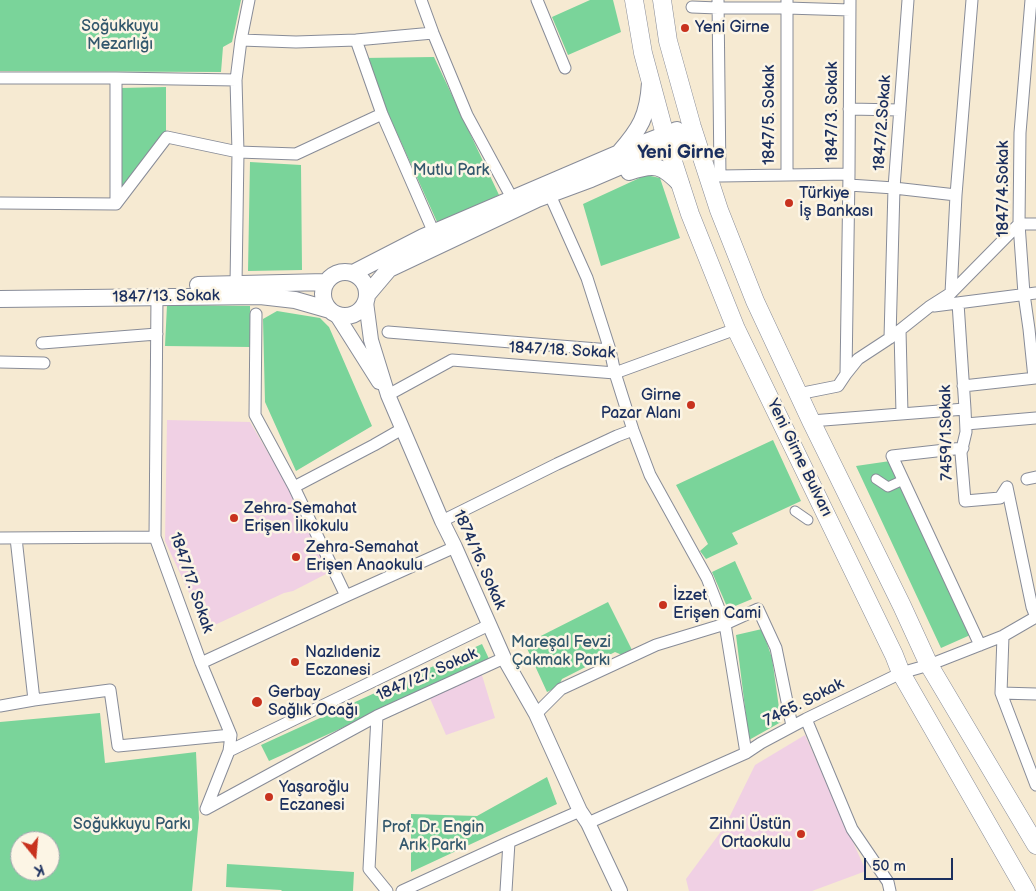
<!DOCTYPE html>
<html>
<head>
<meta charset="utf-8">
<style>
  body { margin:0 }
  #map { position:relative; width:1036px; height:891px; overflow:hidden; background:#f6ead2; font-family:"Balsamiq Sans",sans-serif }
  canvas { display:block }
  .north { position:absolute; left:10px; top:831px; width:50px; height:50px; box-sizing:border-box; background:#fcf5e5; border:1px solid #a2a6af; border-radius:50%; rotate:163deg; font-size:14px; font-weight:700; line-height:20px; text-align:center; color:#1b2f5e }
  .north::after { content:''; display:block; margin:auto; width:18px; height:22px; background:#c8321e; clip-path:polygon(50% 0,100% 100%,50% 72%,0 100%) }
  .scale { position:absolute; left:864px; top:858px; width:89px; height:22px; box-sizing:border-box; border:2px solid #1b2f5e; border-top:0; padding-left:6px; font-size:15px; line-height:18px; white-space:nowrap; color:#1b2f5e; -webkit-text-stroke:4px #fcf5e5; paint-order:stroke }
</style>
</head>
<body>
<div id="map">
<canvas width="1036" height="891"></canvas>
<div class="north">K</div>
<div class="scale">50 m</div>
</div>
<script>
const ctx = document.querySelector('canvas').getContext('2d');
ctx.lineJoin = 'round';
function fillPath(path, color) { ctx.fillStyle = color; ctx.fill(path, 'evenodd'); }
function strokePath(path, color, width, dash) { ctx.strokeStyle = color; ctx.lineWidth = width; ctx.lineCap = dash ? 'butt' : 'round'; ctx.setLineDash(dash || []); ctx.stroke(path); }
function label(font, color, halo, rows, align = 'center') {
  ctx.font = font + ' "Balsamiq Sans",sans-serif'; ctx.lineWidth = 5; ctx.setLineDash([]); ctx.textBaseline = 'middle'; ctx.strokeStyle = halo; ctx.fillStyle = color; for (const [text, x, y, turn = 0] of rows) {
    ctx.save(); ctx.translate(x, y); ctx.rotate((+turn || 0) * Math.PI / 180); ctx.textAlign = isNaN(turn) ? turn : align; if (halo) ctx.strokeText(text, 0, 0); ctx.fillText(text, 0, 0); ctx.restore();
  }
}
fillPath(new Path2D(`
  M 167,420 L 250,422 L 293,495 L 328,573 L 293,591 L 284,593 L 206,629 L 165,541 Z
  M 481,672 L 495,718 L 446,735 L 429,696 Z
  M 805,735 L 866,871 L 812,891 L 689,891 L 686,879 L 725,826 L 755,765 Z`), '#f0d0e4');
fillPath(new Path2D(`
  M 0,0 L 241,0 L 232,42 L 223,47 L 221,72 L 0,71 Z
  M 590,0 L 613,0 L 621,32 L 568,55 L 552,17 Z
  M 434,57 L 499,195 L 438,224 L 363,58 Z
  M 166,87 L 166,131 L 122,187 L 121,88 Z
  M 250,162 L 301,165 L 302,270 L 248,271 Z
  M 646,175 L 660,178 L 680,238 L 601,266 L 583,204 Z
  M 167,305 L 250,306 L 251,347 L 165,346 Z
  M 277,311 L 320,318 L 329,327 L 372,426 L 296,471 L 265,402 L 263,319 Z
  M 773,440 L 801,501 L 732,533 L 738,544 L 706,559 L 700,551 L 708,544 L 676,485 Z
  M 897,460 L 977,632 L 941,648 L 856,466 Z
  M 735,561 L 752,599 L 728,609 L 712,572 Z
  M 608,602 L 632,650 L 622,655 L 615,652 L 562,679 L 558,687 L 547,692 L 525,644 Z
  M 762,629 L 772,658 L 781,722 L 749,740 L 736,635 Z
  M 482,644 L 490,661 L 269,761 L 261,745 Z
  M 100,713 L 105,763 L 196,752 L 199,818 L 192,891 L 0,891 L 0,722 ZM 20,841 L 50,841 L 50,871 L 20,871 Z
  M 547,777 L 557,804 L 411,872 L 411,814 L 477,816 Z
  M 227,864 L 354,872 L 353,891 L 282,891 L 281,890 L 226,887 Z`), '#7ad49a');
const pedestrian = new Path2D(`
  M 876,479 L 888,487 L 903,480
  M 795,511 L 808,520`);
const minor = new Path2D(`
  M 421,0 L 433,33 L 467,115 L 512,198
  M 537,0 L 565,68
  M 718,0 L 720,176 L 787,175 L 787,0
  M 1031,0 L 1020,133 L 1019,224 L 1024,294 L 1029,329 L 1034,378
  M 692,7 L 718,8 L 787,8 L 850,10
  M 241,40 L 296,42 L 356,40 L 433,33
  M 356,40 L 382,114 L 434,233
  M 0,78 L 116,78 L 236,80
  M 116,78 L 116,204 L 167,137 L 238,152 L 296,154 L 382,114
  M 849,109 L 900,110
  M 787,175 L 849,174
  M 849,185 L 894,188 L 956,195
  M 550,195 L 587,278 L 610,350 L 615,373 L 633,430 L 650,475 L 707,578 L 725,624 L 746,753
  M 0,203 L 116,204
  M 236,284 L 238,152 L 236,80 L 241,40 L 249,0
  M 951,293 L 956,195 L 972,0
  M 157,296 L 155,537 L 201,663 L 231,735 L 229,751 L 206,809
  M 958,303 L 965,409 L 966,432 L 961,453 L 965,501 L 1000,498 L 1007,487
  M 934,306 L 1036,293
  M 256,314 L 255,415 L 294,487 L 346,596
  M 900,330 L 902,414
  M 388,332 L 610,350
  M 890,338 L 894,188 L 908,0
  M 42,343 L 157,334
  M 0,362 L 44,363
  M 846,374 L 849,174 L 850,0
  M 963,386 L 1036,378
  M 798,394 L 838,386 L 846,374 L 858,359 L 890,338 L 929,307 L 951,293 L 1019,224 L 1036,224
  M 388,395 L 452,360 L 615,373 L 736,329
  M 811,421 L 965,409
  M 966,424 L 1036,418
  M 963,448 L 892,456 L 980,645
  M 1027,479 L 1036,477
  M 294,487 L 374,445 L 402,429
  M 1007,487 L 1032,607 L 1036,617
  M 442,521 L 557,464 L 617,436 L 633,430
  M 0,538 L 155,537
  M 16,538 L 34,700
  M 1003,636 L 1001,693 L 1036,785
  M 201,663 L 346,596 L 455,547
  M 1001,693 L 1036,694
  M 0,706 L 34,700 L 110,690 L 118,746 L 231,735
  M 536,714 L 561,689 L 656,645 L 725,624 L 758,609 L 776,648 L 792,726
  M 377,716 L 369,869 L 387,891
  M 806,719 L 852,829 L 888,882 L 890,891
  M 229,751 L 489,625
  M 206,809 L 377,716 L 504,658
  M 588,823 L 746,753 L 761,743 L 806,719 L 901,673 L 929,665 L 1003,636 L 1036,617
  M 402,891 L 509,842 L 580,811
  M 506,891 L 509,842`);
const tertiary = new Path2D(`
  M 366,302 L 371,340 L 388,395 L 442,521 L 455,547 L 504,658 L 536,714 L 580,811 L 588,823 L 620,891
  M 336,314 L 379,382`);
const secondary = new Path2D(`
  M 623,151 L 677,130
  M 629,172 C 655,163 662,165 681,185
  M323 294a22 22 0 1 1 44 0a22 22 0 1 1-44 0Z
  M 353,273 L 423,237 L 619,153 C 640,129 648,116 650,83
  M 198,285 L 326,282
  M 367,295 L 389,269 L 537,199 L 591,179 L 661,149 C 672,144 683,136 692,127
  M 0,299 L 260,296 L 295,300 L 330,310`);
const primary = new Path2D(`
  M 634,0 L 643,53 L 668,146 L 690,214 L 736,329 L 894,655 L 901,673 L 1026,891
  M 662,0 L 668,41 L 692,127 L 719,210 L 755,301 L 811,421 L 902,606 L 929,665 L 1036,845`);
strokePath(pedestrian, '#888c98', 11);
strokePath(minor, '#888c98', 13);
strokePath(tertiary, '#888c98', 16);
strokePath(secondary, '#888c98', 18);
strokePath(primary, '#888c98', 19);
strokePath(pedestrian, '#fff', 9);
strokePath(minor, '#fff', 11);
strokePath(tertiary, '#fff', 14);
strokePath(secondary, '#fff', 16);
strokePath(primary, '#fff', 18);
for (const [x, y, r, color] of [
  [685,28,5,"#c8321e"],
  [789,203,5,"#c8321e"],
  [691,405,5,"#c8321e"],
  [234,518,5,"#c8321e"],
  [296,557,5,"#c8321e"],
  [663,605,5,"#c8321e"],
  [295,662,5,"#c8321e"],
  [257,702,6,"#c8321e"],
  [269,797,5,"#c8321e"],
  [801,834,5,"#c8321e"]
]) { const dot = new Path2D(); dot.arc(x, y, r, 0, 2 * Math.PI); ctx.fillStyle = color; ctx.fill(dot); strokePath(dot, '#fcf5e5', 2); }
label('16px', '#33586d', '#fcf5e5', [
  ["Soğukkuyu",120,27],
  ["Mezarlığı",120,45],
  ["Mutlu Park",451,171],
  ["Mareşal Fevzi",561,643],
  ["Çakmak Parkı",561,661],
  ["Soğukkuyu Parkı",132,825],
  ["Prof. Dr. Engin",433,828],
  ["Arık Parkı",433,846]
]);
label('16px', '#1b2f5e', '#fcf5e5', [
  ["Yeni Girne",695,28],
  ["Türkiye",799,194],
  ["İş Bankası",799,212],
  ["Girne",681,396,"right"],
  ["Pazar Alanı",681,414,"right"],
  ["Zehra-Semahat",244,509],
  ["Erişen İlkokulu",244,527],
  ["Zehra-Semahat",306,548],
  ["Erişen Anaokulu",306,566],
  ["İzzet",673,596],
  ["Erişen Cami",673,614],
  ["Nazlıdeniz",305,653],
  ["Eczanesi",305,671],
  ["Gerbay",268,693],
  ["Sağlık Ocağı",268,711],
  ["Yaşaroğlu",279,788],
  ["Eczanesi",279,806],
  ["Zihni Üstün",791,825,"right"],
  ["Ortaokulu",791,843,"right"]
], 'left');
label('16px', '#1b2f5e', '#fcf5e5', [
  ["1847/3. Sokak",833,112,-90],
  ["1847/5. Sokak",770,115,-90],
  ["1847/2.Sokak",883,123,-86],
  ["1847/4.Sokak",1004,189,-90],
  ["1847/13. Sokak",166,297,-1],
  ["1847/18. Sokak",562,351,3],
  ["7459/1.Sokak",947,433,-91],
  ["Yeni Girne Bulvarı",799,458,64],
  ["1874/16. Sokak",479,560,66],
  ["1847/17. Sokak",191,583,71],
  ["1847/27. Sokak",427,675,-24],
  ["7465. Sokak",804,703,-27]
]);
label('bold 19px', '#1b2f5e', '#fcf5e5', [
  ["Yeni Girne",681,153]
]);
</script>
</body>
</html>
